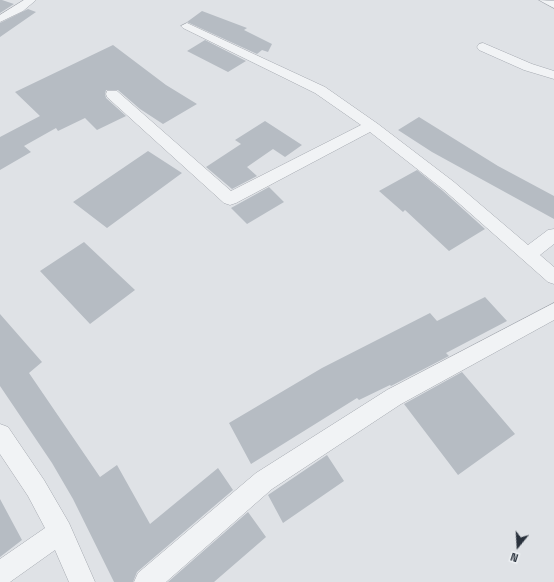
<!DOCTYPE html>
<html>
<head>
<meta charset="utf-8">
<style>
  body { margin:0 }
  #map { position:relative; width:554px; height:582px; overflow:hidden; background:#dfe2e6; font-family:"Space Grotesk",sans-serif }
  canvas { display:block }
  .north { position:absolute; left:498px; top:526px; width:40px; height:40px; -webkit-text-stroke:3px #eef1f4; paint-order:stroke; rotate:198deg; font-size:11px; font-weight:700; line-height:16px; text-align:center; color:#29313c }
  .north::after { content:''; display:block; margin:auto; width:14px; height:18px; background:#29313c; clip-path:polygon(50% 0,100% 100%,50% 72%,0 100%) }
</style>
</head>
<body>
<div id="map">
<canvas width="554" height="582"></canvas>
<div class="north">N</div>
</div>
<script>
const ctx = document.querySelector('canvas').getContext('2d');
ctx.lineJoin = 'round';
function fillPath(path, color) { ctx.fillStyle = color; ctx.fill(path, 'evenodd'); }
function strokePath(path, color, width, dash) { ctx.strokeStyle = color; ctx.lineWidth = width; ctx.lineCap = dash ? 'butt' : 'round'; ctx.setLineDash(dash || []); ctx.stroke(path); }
fillPath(new Path2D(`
  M 0,0 L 2,0 L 14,4 L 0,13 Z
  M 28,9 L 36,12 L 0,37 L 0,23 Z
  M 202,11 L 247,28 L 244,30 L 272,44 L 268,52 L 262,50 L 257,54 L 187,22 Z
  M 205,40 L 246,61 L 228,72 L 187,51 Z
  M 113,45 L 166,85 L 197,104 L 163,124 L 140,109 L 118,90 L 106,90 L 105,94 L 106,98 L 126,116 L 97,130 L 85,118 L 58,131 L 56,128 L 24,146 L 31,152 L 0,170 L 0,137 L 40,116 L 15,92 Z
  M 419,117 L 498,166 L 554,196 L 554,219 L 432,152 L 398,130 Z
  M 265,121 L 302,145 L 285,157 L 273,149 L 247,167 L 257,176 L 232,189 L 206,167 L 241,144 L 235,140 Z
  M 148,151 L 182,173 L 107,228 L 73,202 Z
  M 417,170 L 443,191 L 485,229 L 449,251 L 405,210 L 403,212 L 379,191 Z
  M 269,187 L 284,202 L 247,224 L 231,208 Z
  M 84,242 L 135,290 L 90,324 L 40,271 Z
  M 485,297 L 507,321 L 446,353 L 449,356 L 391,386 L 390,385 L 359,400 L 357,398 L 251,464 L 229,423 L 322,368 L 430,313 L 437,321 Z
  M 0,314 L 42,362 L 29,373 L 100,477 L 117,465 L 150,524 L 218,468 L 233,490 L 137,572 L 133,582 L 114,582 L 73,499 L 52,463 L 0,386 Z
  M 462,372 L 515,434 L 458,475 L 404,404 Z
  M 327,455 L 344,481 L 283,523 L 268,495 Z
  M 0,499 L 22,540 L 0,557 Z
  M 248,512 L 266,537 L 214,582 L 168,582 Z`), '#b6bcc3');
const minor = new Path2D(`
  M 24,0 L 36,0 L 23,11 L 0,22 L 0,15 Z
  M 539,0 L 554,1 L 554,8 Z
  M 187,23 L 325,87 L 378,124 L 454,182 L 528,245 L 548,230 L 554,229 L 554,244 L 540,255 L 554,267 L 554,284 L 548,282 L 444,190 L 370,132 L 236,203 L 230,205 L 224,203 L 107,97 L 106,94 L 107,91 L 117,91 L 231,191 L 361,125 L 315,93 L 183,28 L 181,26 Z
  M 483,43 L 532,64 L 554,71 L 554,79 L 524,70 L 479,50 L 477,47 L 479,44 Z
  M 554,303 L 554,320 L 401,404 L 272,489 L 166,582 L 134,582 L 138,573 L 256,473 L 387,390 Z
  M 0,424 L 8,427 L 44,480 L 69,523 L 95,582 L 69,582 L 55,550 L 10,582 L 0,582 L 0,559 L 45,528 L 28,496 L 0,454 Z`);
strokePath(minor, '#a5a9b0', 1);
fillPath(minor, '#f1f3f5');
</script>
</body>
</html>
